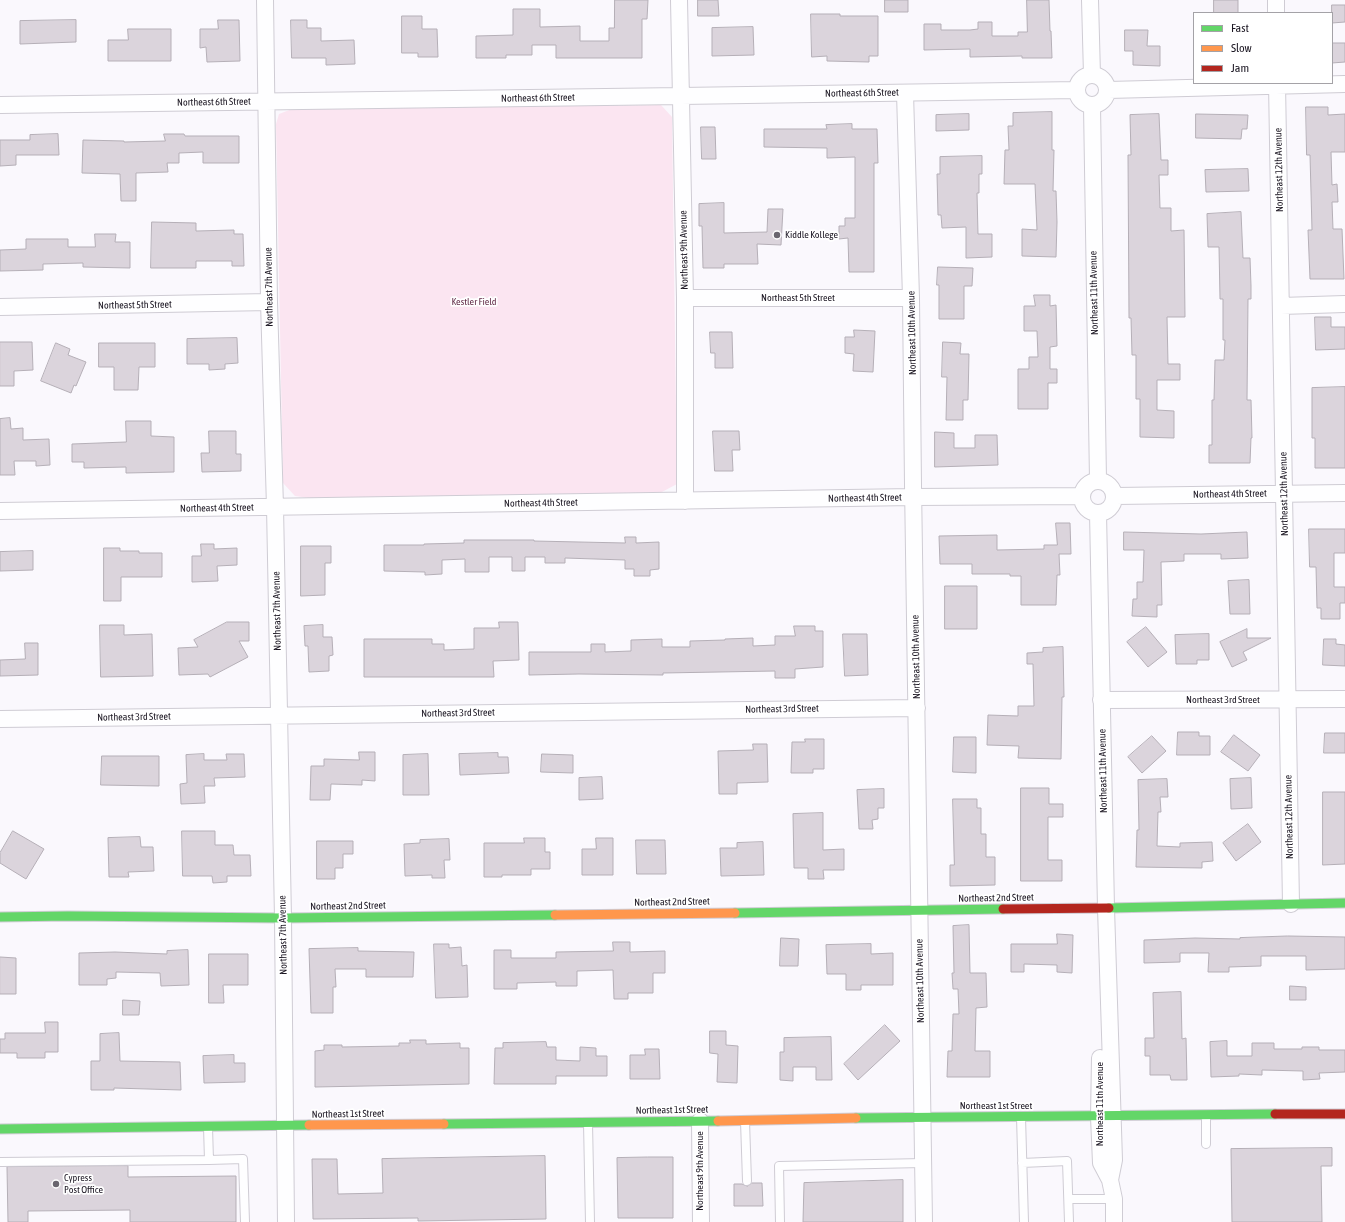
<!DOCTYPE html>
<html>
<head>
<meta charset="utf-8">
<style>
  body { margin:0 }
  #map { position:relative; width:1345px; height:1222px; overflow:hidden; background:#faf8fd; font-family:"Asap Condensed",sans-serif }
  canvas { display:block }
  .legend { position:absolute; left:1193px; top:12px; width:140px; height:72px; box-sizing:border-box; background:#fff; border:1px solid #a4a2a7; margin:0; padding:5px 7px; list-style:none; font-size:12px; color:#1c1723 }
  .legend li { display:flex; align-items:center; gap:8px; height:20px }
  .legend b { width:20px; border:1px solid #a4a2a7 }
</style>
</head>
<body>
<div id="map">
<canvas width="1345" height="1222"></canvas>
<ul class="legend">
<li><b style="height:5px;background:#63d668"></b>Fast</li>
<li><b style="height:5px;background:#ff974d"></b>Slow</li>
<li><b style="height:5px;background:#b3261e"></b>Jam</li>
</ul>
</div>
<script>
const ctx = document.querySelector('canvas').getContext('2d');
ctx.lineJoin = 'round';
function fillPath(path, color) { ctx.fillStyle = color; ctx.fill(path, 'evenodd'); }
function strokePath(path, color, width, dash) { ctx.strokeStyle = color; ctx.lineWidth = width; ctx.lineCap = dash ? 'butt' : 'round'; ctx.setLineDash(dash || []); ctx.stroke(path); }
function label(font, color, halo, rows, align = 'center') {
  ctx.font = font + ' "Asap Condensed",sans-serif'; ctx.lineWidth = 3.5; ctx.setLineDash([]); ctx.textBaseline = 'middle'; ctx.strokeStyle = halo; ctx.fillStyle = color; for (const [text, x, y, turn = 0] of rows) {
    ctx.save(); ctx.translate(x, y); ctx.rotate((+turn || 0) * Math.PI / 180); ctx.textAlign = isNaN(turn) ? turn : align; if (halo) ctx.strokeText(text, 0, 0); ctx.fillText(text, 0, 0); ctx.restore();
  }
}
fillPath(new Path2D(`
  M 661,105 L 672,117 L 677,484 L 660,493 L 316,499 L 295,496 L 283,483 L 276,124 L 279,114 L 292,109 Z`), '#fbe5f1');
const building = new Path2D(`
  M 615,0 L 648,0 L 647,19 L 642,19 L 642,58 L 556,58 L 556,45 L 532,45 L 532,55 L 506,55 L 506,58 L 476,58 L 476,36 L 513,35 L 513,9 L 540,9 L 540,27 L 580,26 L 580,41 L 609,41 L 609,28 L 614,28 Z
  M 698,0 L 718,0 L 719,16 L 698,16 Z
  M 885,0 L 908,0 L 908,12 L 885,12 Z
  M 1027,0 L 1049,0 L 1050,31 L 1051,31 L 1052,58 L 1022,58 L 1022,56 L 970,57 L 970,49 L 924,50 L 924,24 L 941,24 L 941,30 L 970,30 L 978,29 L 978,22 L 992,22 L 992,36 L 1018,36 L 1018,32 L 1027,32 Z
  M 1214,0 L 1238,0 L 1238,13 L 1214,13 Z
  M 1332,5 L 1345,5 L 1345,22 L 1332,23 Z
  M 811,14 L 840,14 L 840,16 L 878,16 L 878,56 L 869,56 L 869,62 L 827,61 L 827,56 L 812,57 Z
  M 402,16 L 422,16 L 422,29 L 437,29 L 438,57 L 418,57 L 418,53 L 402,53 Z
  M 76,20 L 76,42 L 20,44 L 20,21 Z
  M 218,20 L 239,20 L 240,61 L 207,62 L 206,47 L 200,48 L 200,29 L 218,29 Z
  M 291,20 L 307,20 L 307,28 L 321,28 L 321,41 L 354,40 L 355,64 L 326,65 L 326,58 L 292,58 Z
  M 753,27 L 754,55 L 712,56 L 712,28 Z
  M 128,29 L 171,29 L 171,61 L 108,61 L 108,40 L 128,40 Z
  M 1125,30 L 1148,30 L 1147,46 L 1160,46 L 1160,66 L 1133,65 L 1133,51 L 1125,51 Z
  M 1332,43 L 1345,43 L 1345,62 L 1332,63 Z
  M 1306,107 L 1328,107 L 1328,115 L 1345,114 L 1345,152 L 1331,152 L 1332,185 L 1337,184 L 1338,202 L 1332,202 L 1333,229 L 1342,229 L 1344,279 L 1310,279 L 1308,230 L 1312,230 L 1310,155 L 1307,155 Z
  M 1052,112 L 1052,150 L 1054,150 L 1053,191 L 1056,191 L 1057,222 L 1056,257 L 1022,256 L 1022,229 L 1037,230 L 1035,184 L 1004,184 L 1005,150 L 1009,150 L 1008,126 L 1013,126 L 1013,113 Z
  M 969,114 L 969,130 L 936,131 L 936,115 Z
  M 1159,114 L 1161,160 L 1168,160 L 1168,175 L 1159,175 L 1160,208 L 1171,208 L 1171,231 L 1184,230 L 1185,317 L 1167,317 L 1168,364 L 1180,364 L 1180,380 L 1157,380 L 1157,410 L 1174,411 L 1174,438 L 1140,437 L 1140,399 L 1136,399 L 1136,355 L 1132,355 L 1131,318 L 1129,318 L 1128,155 L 1131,155 L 1130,115 Z
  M 1196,114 L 1248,115 L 1247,129 L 1242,129 L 1241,139 L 1196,138 Z
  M 852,124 L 852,129 L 877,129 L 878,163 L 874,163 L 874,272 L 849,272 L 848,238 L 839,239 L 839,226 L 845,226 L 845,218 L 855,218 L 855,157 L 827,158 L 827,148 L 764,147 L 764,129 L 827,129 L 826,125 Z
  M 701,127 L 715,127 L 716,159 L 702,159 Z
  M 58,134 L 59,155 L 16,155 L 16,165 L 0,166 L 0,140 L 30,140 L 30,135 Z
  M 164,134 L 184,134 L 185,136 L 239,136 L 239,163 L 203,163 L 203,152 L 179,153 L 179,163 L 167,163 L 168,172 L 136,173 L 136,201 L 121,201 L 120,174 L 82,173 L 83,140 L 124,141 L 124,142 L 165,141 Z
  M 982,156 L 982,174 L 979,174 L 979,193 L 977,193 L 978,234 L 992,234 L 992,257 L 966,258 L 966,227 L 942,228 L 941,215 L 938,215 L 937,174 L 940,174 L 940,157 Z
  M 1248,169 L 1249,191 L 1206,192 L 1205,170 Z
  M 724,203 L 724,233 L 767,232 L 768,209 L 783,209 L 781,245 L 757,244 L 758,264 L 724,264 L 724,268 L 703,268 L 702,226 L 699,226 L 699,204 Z
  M 1241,212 L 1243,258 L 1250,258 L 1251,286 L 1251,299 L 1248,299 L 1247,400 L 1251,400 L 1252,438 L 1251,438 L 1250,463 L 1209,463 L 1209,445 L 1212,445 L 1212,400 L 1214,400 L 1215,360 L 1224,360 L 1225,340 L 1223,340 L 1223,299 L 1220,299 L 1219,247 L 1208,247 L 1207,214 Z
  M 152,222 L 196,223 L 196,231 L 234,230 L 234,234 L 243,234 L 244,266 L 232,266 L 232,261 L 196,261 L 196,268 L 151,268 Z
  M 95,234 L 116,234 L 115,242 L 130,242 L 130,268 L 83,267 L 83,263 L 43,264 L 43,270 L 0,271 L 0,250 L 26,249 L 26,239 L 68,239 L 68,247 L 95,247 Z
  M 938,267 L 973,268 L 972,286 L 964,286 L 964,319 L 939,319 L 939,285 L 937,285 Z
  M 1034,295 L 1050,295 L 1050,306 L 1056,305 L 1057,346 L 1050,347 L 1050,369 L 1057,369 L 1057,383 L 1048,383 L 1048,409 L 1018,409 L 1018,369 L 1029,369 L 1029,357 L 1038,357 L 1037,331 L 1024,331 L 1024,306 L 1035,306 Z
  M 1315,317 L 1331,317 L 1331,327 L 1345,327 L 1345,349 L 1316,350 Z
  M 854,330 L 875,331 L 873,372 L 853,371 L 854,354 L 845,353 L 845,337 L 854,337 Z
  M 710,332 L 732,332 L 733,368 L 715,368 L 715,353 L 711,353 Z
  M 237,338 L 238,363 L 225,364 L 225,369 L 209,370 L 209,364 L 187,364 L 187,339 Z
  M 0,342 L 32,342 L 33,370 L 14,371 L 14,386 L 0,386 Z
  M 943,342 L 961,343 L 960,354 L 969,354 L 968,400 L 963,400 L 963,420 L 946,420 L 947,377 L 942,377 Z
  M 56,343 L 70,349 L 68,355 L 86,362 L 76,386 L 74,385 L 71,393 L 41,381 Z
  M 99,343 L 155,343 L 155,367 L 139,367 L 138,390 L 114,390 L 114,367 L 99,367 Z
  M 1345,387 L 1345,468 L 1315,468 L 1315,438 L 1312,438 L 1312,388 Z
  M 10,418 L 11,429 L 23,428 L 23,440 L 49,439 L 50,465 L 36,466 L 36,461 L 14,461 L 15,475 L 0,475 L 0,419 Z
  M 126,421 L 151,421 L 151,436 L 174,437 L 174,472 L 126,473 L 126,467 L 84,468 L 84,462 L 72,462 L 72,444 L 126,442 Z
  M 209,431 L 236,431 L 236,454 L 241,454 L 241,471 L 202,472 L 201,453 L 209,453 Z
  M 713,431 L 739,431 L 740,450 L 732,450 L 733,471 L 715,471 Z
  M 935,432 L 954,433 L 954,448 L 975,448 L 975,435 L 997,435 L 998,465 L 935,467 Z
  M 1056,523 L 1070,523 L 1071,554 L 1059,554 L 1060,575 L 1057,575 L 1056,605 L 1021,605 L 1021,576 L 1010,576 L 1010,574 L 972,574 L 972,564 L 940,564 L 939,536 L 997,535 L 997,550 L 1044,549 L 1044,545 L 1057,545 Z
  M 1309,529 L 1345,529 L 1345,553 L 1334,553 L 1334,587 L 1345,587 L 1345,603 L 1340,603 L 1340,619 L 1321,619 L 1321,608 L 1317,608 L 1316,567 L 1310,567 Z
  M 1124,532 L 1201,534 L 1247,532 L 1248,558 L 1221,559 L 1221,554 L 1184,554 L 1184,561 L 1161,562 L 1162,605 L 1157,605 L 1157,617 L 1132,616 L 1133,599 L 1137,599 L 1137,582 L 1143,582 L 1144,550 L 1124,550 Z
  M 625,537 L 636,537 L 636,543 L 659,542 L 659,569 L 650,570 L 650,576 L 634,576 L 634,569 L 625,569 L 625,560 L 565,558 L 565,563 L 545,563 L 545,557 L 525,557 L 525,571 L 512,571 L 512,557 L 489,557 L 489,572 L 465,572 L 465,559 L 442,560 L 442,574 L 425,575 L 425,572 L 384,571 L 384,545 L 424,545 L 424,544 L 464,543 L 464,540 L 534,540 L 534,541 L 625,543 Z
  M 201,544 L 214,544 L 214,549 L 237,548 L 237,565 L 217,566 L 218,581 L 192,582 L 192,556 L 201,556 Z
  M 301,546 L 331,546 L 331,563 L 325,563 L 325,595 L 301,596 Z
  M 104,548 L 120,548 L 120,551 L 139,551 L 139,553 L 162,553 L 162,577 L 121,577 L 121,601 L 104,601 Z
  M 33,551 L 33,570 L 0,571 L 0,552 Z
  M 1249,580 L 1250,614 L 1230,614 L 1228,581 Z
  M 945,586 L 977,586 L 977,629 L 945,629 Z
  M 227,622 L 249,622 L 249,641 L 239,641 L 248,657 L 210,677 L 208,674 L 179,675 L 178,648 L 198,647 L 194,640 Z
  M 499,622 L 518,622 L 519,660 L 493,661 L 494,677 L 364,677 L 364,639 L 432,639 L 432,644 L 444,644 L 444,650 L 474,649 L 474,628 L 499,628 Z
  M 100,625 L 124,625 L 124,635 L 152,634 L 153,676 L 101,677 Z
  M 323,625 L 323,637 L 332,637 L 333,655 L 329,656 L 329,671 L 309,672 L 308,646 L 305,646 L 304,626 Z
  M 794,626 L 815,626 L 815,631 L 823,631 L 823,667 L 795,669 L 795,678 L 775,678 L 775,671 L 663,673 L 663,675 L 579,674 L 529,675 L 529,652 L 591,652 L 591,644 L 605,644 L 605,652 L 631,651 L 631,640 L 662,639 L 662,647 L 690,647 L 690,641 L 725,640 L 725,639 L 753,638 L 753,646 L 775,645 L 775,636 L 795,636 Z
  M 1146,627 L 1167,652 L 1148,667 L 1127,642 Z
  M 1247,629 L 1247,638 L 1271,638 L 1243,652 L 1247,660 L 1232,667 L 1220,642 Z
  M 843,634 L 867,634 L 868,675 L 845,676 Z
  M 1209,634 L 1209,660 L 1197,660 L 1197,664 L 1176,664 L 1175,635 Z
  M 1324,639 L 1336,639 L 1336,644 L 1345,645 L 1345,666 L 1323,665 Z
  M 25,643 L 38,643 L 38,675 L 0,676 L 0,660 L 25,659 Z
  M 1063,647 L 1064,697 L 1062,697 L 1061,759 L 1018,758 L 1019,746 L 987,745 L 988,715 L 1018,716 L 1018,706 L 1034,706 L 1033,664 L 1027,664 L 1027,653 L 1043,652 L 1043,648 Z
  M 1178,732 L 1199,732 L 1199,736 L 1210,736 L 1210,755 L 1177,755 Z
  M 1325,733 L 1345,733 L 1345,753 L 1324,753 Z
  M 1234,735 L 1260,755 L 1248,771 L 1221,752 Z
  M 1152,736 L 1166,751 L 1142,773 L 1128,757 Z
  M 954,737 L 976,737 L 976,773 L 953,772 Z
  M 805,739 L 824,739 L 824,769 L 813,769 L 813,773 L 791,773 L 792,742 L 805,742 Z
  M 753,744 L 767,744 L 768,782 L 737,783 L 737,794 L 719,794 L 718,751 L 753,750 Z
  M 359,752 L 375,752 L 375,781 L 362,780 L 362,785 L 331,784 L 330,800 L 310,800 L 311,766 L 324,766 L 324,759 L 359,760 Z
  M 498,753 L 498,757 L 508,757 L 509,773 L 460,775 L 459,754 Z
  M 204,754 L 204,760 L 227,760 L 226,754 L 244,754 L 245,777 L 214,778 L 215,786 L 204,786 L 205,803 L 181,804 L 180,784 L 187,783 L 186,755 Z
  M 428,754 L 429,795 L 403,795 L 403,755 Z
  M 542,754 L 573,755 L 573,773 L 541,772 Z
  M 102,756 L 159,756 L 159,786 L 101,785 Z
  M 602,777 L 603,799 L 579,800 L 579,778 Z
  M 1251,778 L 1252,808 L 1231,809 L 1230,779 Z
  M 1167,779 L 1168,797 L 1160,797 L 1161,812 L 1158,812 L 1157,846 L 1180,847 L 1180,843 L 1212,842 L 1213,861 L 1202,862 L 1202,868 L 1136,867 L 1137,830 L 1139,830 L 1138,780 Z
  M 1021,788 L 1049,788 L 1049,804 L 1063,804 L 1063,817 L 1048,817 L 1048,860 L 1062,860 L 1062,881 L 1021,881 Z
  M 884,789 L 884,808 L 878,808 L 878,819 L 872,820 L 873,829 L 859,829 L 857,790 Z
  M 1323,792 L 1345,792 L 1345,864 L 1323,865 Z
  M 953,799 L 977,799 L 977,808 L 981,808 L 981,834 L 986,834 L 986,857 L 995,857 L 995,885 L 950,886 L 950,865 L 954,865 Z
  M 823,813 L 823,850 L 844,849 L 844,870 L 823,870 L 824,879 L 808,879 L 808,868 L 794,868 L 793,814 Z
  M 1248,824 L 1261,842 L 1236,861 L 1223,843 Z
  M 13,831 L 44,849 L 26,879 L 0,863 L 0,853 Z
  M 182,831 L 215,831 L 215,845 L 233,845 L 234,855 L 250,855 L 251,876 L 227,876 L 227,882 L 213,883 L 212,876 L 183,876 Z
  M 140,837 L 141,847 L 153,847 L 154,871 L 128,872 L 129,877 L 109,877 L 108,838 Z
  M 524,838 L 545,838 L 545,852 L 550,852 L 550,869 L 531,869 L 531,875 L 502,875 L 502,877 L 484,877 L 484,843 L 524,843 Z
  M 596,838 L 613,838 L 613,875 L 582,875 L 582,849 L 596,849 Z
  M 449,839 L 450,860 L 444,860 L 445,878 L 432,878 L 432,875 L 405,876 L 404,844 L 420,843 L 420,840 Z
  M 636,840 L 665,840 L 666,874 L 637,874 Z
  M 317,841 L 353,841 L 353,854 L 343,854 L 343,868 L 335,868 L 335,879 L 317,879 Z
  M 763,842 L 764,875 L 721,876 L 720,848 L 737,848 L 737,843 Z
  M 969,925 L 970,973 L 986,973 L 987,1007 L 976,1008 L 975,1051 L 990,1051 L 990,1077 L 947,1077 L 948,1051 L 952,1051 L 953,1014 L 959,1014 L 958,989 L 953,989 L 952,973 L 954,973 L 953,926 Z
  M 1057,934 L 1073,935 L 1072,973 L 1057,972 L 1057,965 L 1024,964 L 1024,972 L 1011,972 L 1011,944 L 1057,944 Z
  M 1288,936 L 1345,937 L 1345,969 L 1306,970 L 1306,956 L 1261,956 L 1261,966 L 1229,967 L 1229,972 L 1208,972 L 1209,953 L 1180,953 L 1180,962 L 1144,963 L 1144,940 L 1195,938 L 1240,939 L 1240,938 Z
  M 781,938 L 799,939 L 798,966 L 780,966 Z
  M 613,942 L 630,942 L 630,952 L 665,951 L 665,973 L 653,973 L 653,993 L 628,993 L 628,999 L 614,999 L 613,970 L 577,971 L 577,986 L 556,986 L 556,982 L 517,983 L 517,989 L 494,989 L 494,950 L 511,950 L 511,958 L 556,958 L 556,952 L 613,951 Z
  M 434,944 L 449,944 L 449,948 L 461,947 L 462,966 L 467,965 L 468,997 L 436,998 Z
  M 871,944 L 871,954 L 893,953 L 893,985 L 861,985 L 861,990 L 846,990 L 846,974 L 827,974 L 826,945 Z
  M 358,948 L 358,951 L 414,952 L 413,977 L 366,977 L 366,969 L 335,969 L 336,987 L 333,987 L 333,1013 L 311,1013 L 309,949 Z
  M 188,950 L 189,985 L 161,986 L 160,973 L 116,972 L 116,978 L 107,979 L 107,985 L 79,985 L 79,953 L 115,952 L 167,954 L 167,951 Z
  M 209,954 L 248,954 L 248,985 L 223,985 L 224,1003 L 209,1003 Z
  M 0,957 L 16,958 L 16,994 L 0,994 Z
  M 1290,986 L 1306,987 L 1306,1000 L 1290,1000 Z
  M 1181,992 L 1182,1039 L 1186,1038 L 1187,1080 L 1171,1080 L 1170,1075 L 1150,1075 L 1150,1056 L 1145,1056 L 1145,1038 L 1154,1038 L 1153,993 Z
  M 123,1000 L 140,1001 L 139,1015 L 123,1015 Z
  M 45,1022 L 58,1022 L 58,1052 L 45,1052 L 45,1058 L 17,1058 L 17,1053 L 0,1053 L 0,1039 L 5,1039 L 5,1033 L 45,1033 Z
  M 885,1025 L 900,1041 L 858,1080 L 844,1064 Z
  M 710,1031 L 726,1031 L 726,1045 L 738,1046 L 737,1083 L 717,1082 L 718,1054 L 710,1053 Z
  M 119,1033 L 120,1061 L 180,1062 L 181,1090 L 114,1088 L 114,1090 L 91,1090 L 91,1061 L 100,1061 L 100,1034 Z
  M 831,1037 L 832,1080 L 816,1080 L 816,1067 L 793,1067 L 793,1081 L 780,1080 L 780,1052 L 784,1052 L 784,1038 Z
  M 410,1040 L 426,1040 L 426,1044 L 460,1043 L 460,1048 L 469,1048 L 469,1084 L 315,1087 L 315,1051 L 324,1050 L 324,1045 L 342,1045 L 342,1047 L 399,1046 L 399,1043 L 410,1043 Z
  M 1227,1041 L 1227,1056 L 1252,1056 L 1252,1043 L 1274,1043 L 1274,1049 L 1302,1049 L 1302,1047 L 1319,1047 L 1319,1050 L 1345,1050 L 1345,1072 L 1319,1073 L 1320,1079 L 1303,1080 L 1303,1071 L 1262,1070 L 1262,1075 L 1239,1074 L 1239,1076 L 1211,1077 L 1210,1042 Z
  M 546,1042 L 547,1047 L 556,1047 L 556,1060 L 580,1061 L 580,1047 L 596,1048 L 596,1056 L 607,1056 L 607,1076 L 556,1076 L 556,1084 L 494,1084 L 495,1048 L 503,1048 L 503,1043 Z
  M 645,1049 L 659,1049 L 660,1079 L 630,1079 L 630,1055 L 645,1055 Z
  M 234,1055 L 234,1063 L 245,1063 L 245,1082 L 204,1083 L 203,1056 Z
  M 1332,1148 L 1332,1166 L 1321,1166 L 1322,1222 L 1232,1222 L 1231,1149 Z
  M 545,1156 L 546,1219 L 418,1221 L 418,1218 L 313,1219 L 312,1159 L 337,1159 L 338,1194 L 383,1193 L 382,1159 Z
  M 648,1157 L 673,1157 L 673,1218 L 618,1218 L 617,1158 Z
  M 128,1166 L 128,1177 L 236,1176 L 236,1222 L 130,1222 L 130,1210 L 28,1211 L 28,1222 L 8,1222 L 7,1167 Z
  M 903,1180 L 903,1222 L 803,1222 L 804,1183 Z
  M 752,1183 L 762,1183 L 763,1206 L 734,1206 L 734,1184 L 742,1184 L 747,1186 Z`);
fillPath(building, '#dbd4dc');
strokePath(building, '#b5afb7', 1);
const lane = new Path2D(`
  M 1206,1116 L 1206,1144
  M 1021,1117 L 1024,1222
  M 745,1121 L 747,1181
  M 588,1123 L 590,1222
  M 208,1127 L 209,1160 L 243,1159 L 245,1222
  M 0,1162 L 209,1160
  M 1022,1163 L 1067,1161 L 1069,1222
  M 1069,1199 L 1114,1199
  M 780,1222 L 779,1166 L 923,1163`);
const street = new Path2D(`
  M 265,0 L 269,302 L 275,507 L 283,918 L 286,1222
  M 679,0 L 685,298 L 685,501
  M 1090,0 L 1092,75
  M 1276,0 L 1276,13
  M1077 90a15 15 0 1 1 30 0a15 15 0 1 1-30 0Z
  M 1277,83 L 1291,904
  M 1108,90 L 1345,84
  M 905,93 L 911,298 L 913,485 L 924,1222
  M 0,105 L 681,96 L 1077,90
  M 1092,106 L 1098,480
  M 685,298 L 911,298
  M 1281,306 L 1345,304
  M 0,307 L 269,302
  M1082 497a16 16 0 1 1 32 0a16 16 0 1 1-32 0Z
  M 1115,496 L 1345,493
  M 0,511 L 913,497 L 1082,496
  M 1098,513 L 1106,908 L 1114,1160 L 1110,1180
  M 1101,700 L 1345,699
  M 0,719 L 917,708
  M 1100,1058 L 1099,1117 L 1101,1163 L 1110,1180 L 1114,1199 L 1114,1222
  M 700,1121 L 701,1222`);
const fast = new Path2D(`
  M 1109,908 L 1345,903
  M 735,913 L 1003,909
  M 0,917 L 68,916 L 283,918 L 555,915
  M 856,1118 L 1275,1114
  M 444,1124 L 718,1121
  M 0,1129 L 309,1125`);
const slow = new Path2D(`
  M 555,915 L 735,913
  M 718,1121 L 856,1118
  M 309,1125 L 444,1124`);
const jam = new Path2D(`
  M 1003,909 L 1109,908
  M 1275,1114 L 1345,1114`);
strokePath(lane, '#cfccd4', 10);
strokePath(street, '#cfccd4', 18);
strokePath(fast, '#cfccd4', 11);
strokePath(slow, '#cfccd4', 11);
strokePath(jam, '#cfccd4', 11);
strokePath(lane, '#fefeff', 8);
strokePath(street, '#fefeff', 16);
strokePath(fast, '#63d668', 9);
strokePath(slow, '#ff974d', 9);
strokePath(jam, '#b3261e', 9);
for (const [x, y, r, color] of [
  [777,235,4,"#6a666f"],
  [56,1184,4,"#6a666f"]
]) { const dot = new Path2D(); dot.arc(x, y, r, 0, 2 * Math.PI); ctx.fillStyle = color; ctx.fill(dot); strokePath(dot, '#fff', 1.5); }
label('10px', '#1c1723', '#fff', [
  ["Northeast 6th Street",862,93,-1],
  ["Northeast 6th Street",538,98,-1],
  ["Northeast 6th Street",214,102,-1],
  ["Northeast 12th Avenue",1279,170,-91],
  ["Northeast 9th Avenue",684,250,-91],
  ["Northeast 7th Avenue",269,287,-91],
  ["Northeast 11th Avenue",1094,293,-91],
  ["Northeast 5th Street",798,298],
  ["Northeast 5th Street",135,305,-1],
  ["Northeast 10th Avenue",912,333,-91],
  ["Northeast 4th Street",1230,494,-1],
  ["Northeast 12th Avenue",1284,494,-91],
  ["Northeast 4th Street",865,498,-1],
  ["Northeast 4th Street",541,503,-1],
  ["Northeast 4th Street",217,508,-1],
  ["Northeast 7th Avenue",277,611,-91],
  ["Northeast 10th Avenue",916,657,-91],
  ["Northeast 3rd Street",1223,700],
  ["Northeast 3rd Street",782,709,-1],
  ["Northeast 3rd Street",458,713,-1],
  ["Northeast 3rd Street",134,717,-1],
  ["Northeast 11th Avenue",1103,771,-91],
  ["Northeast 12th Avenue",1289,817,-91],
  ["Northeast 2nd Street",996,898,-1],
  ["Northeast 2nd Street",672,902,-1],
  ["Northeast 2nd Street",348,906,-1],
  ["Northeast 7th Avenue",283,935,-91],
  ["Northeast 10th Avenue",920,981,-91],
  ["Northeast 11th Avenue",1100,1104,-90],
  ["Northeast 1st Street",996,1106],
  ["Northeast 1st Street",672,1110,-1],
  ["Northeast 1st Street",348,1114,-1],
  ["Northeast 9th Avenue",700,1171,-90]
]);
label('10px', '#1c1723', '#fff', [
  ["Kiddle Kollege",785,235],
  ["Cypress",64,1178],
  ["Post Office",64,1190]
], 'left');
label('10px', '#65314c', '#fff', [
  ["Kestler Field",474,302]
]);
</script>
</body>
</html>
